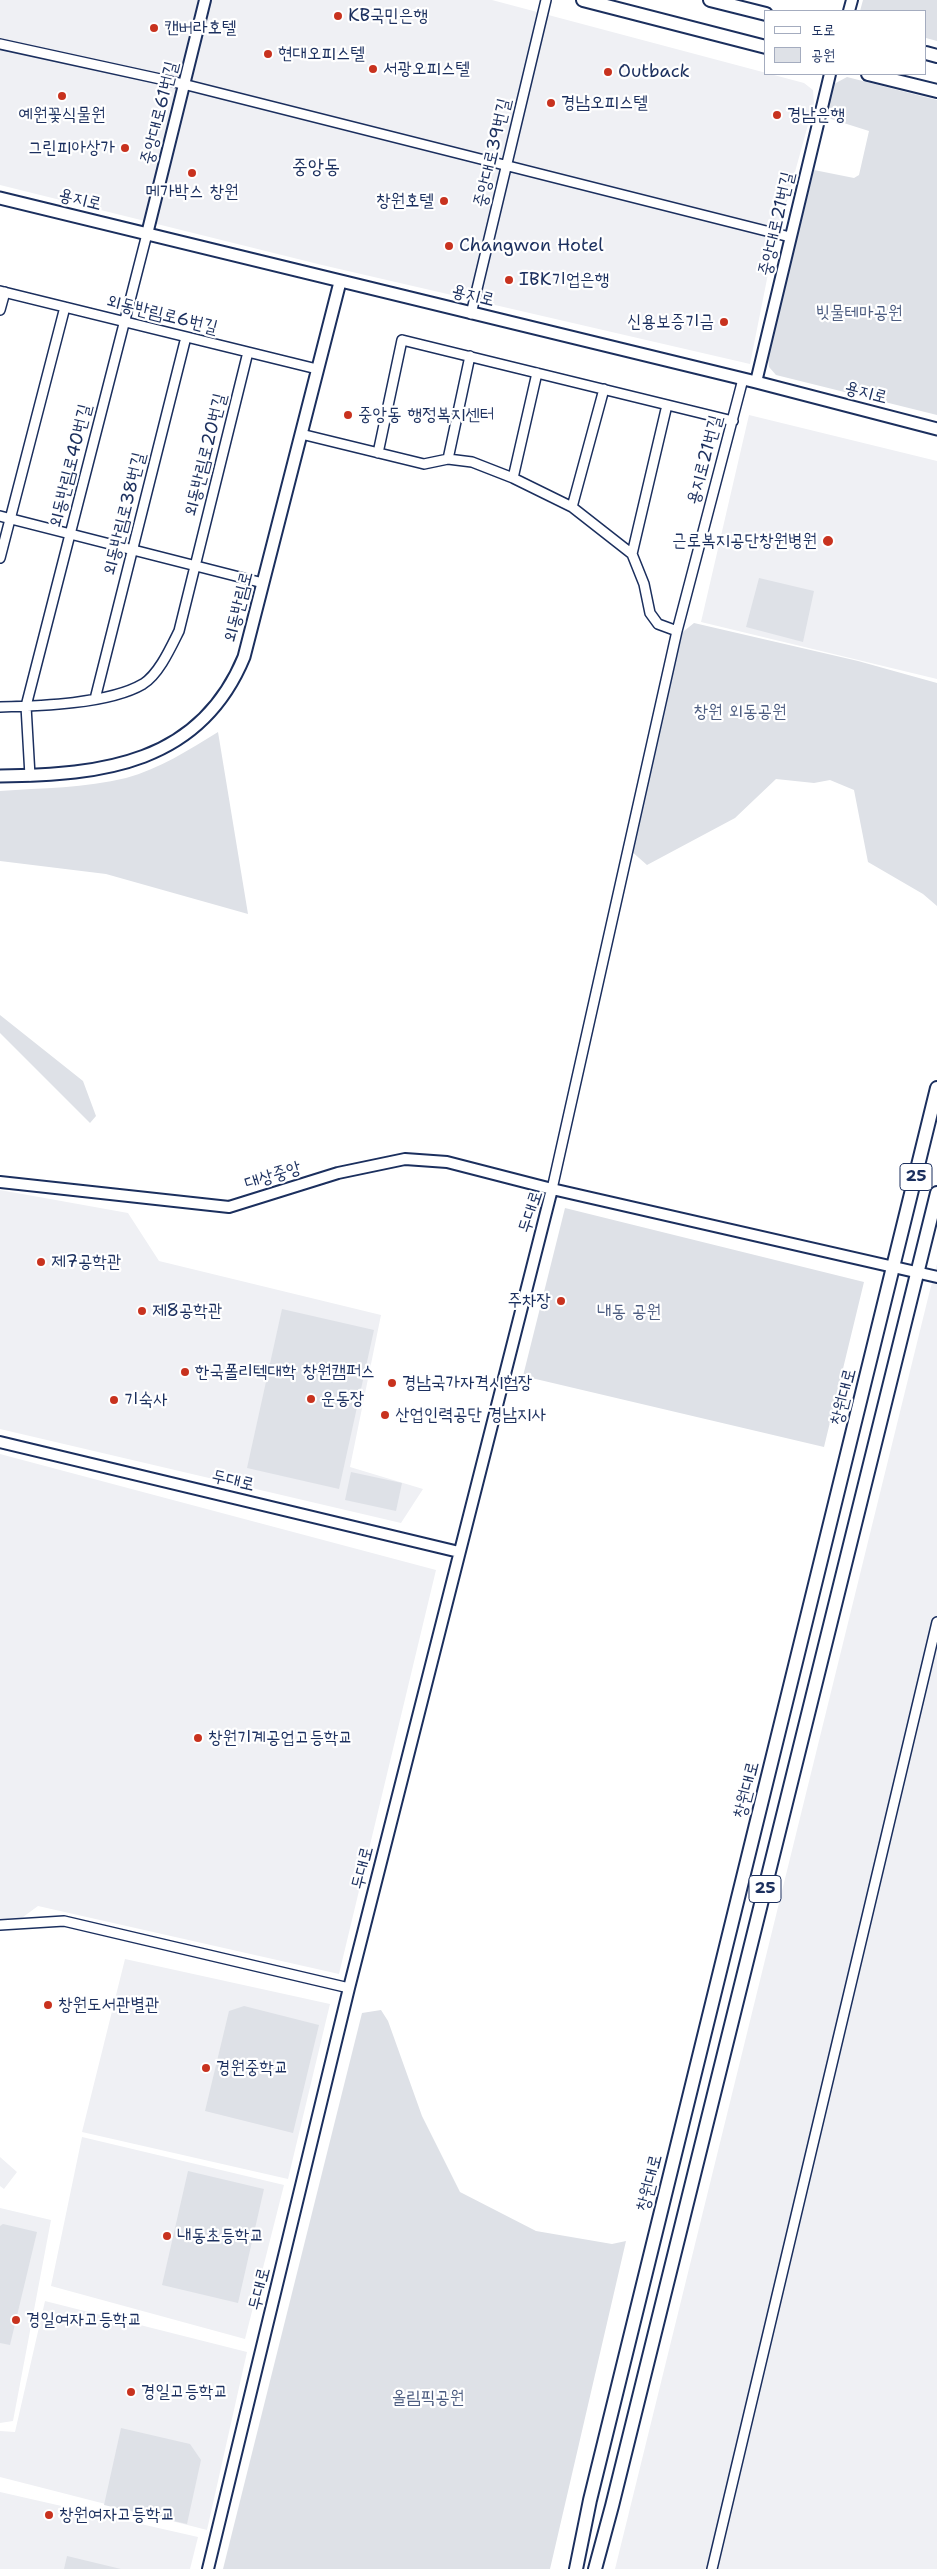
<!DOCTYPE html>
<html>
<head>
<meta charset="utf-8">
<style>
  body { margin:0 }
  #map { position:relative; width:937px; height:2569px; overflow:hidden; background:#fff; font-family:"Shantell Sans","Poor Story",sans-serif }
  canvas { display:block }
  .legend { position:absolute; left:764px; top:10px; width:162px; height:65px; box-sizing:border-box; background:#fff; border:1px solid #a4acbf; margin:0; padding:6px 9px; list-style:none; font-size:15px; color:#1b2f5e }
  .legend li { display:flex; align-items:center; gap:10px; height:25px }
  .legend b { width:25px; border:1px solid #a4acbf }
</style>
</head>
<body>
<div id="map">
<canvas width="937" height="2569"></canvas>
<ul class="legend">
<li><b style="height:6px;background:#fff"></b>도로</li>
<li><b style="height:14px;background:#dee1e7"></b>공원</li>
</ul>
</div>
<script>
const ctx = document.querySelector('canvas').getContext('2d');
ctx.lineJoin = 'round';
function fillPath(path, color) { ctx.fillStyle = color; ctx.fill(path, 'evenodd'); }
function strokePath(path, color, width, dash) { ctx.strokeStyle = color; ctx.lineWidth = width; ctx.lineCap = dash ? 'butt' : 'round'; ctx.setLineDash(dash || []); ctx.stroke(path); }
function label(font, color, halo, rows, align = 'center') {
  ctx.font = font + ' "Shantell Sans","Poor Story",sans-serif'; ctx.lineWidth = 4.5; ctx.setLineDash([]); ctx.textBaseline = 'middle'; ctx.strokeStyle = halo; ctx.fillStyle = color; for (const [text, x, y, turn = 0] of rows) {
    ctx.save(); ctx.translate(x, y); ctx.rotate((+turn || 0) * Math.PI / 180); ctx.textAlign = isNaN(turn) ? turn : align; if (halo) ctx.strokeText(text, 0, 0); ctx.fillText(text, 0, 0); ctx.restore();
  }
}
fillPath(new Path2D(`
  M 0,0 L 492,0 L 804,83 L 813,90 L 814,103 L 771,259 L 750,364 L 322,265 L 0,185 Z
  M 749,415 L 937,461 L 937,679 L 701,622 Z
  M 0,1190 L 128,1213 L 159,1261 L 381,1315 L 350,1467 L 423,1489 L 401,1523 L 0,1429 Z
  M 937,1264 L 937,2569 L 615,2569 L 929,1294 Z
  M 0,1454 L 436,1570 L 339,1974 L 38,1906 L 19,1920 L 0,1922 Z
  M 125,1959 L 330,2004 L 288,2179 L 82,2132 Z
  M 82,2137 L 284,2185 L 245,2339 L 51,2286 Z
  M 0,2157 L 17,2172 L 4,2189 L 0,2186 Z
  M 0,2208 L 51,2220 L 13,2421 L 0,2423 Z
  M 45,2301 L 247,2352 L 207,2530 L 0,2477 L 0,2431 L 15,2432 Z
  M 0,2492 L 198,2537 L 190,2569 L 0,2569 Z`), '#eff0f4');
fillPath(new Path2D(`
  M 863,0 L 937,0 L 937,41 L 926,38 L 926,11 L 860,11 Z
  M 847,77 L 937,100 L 937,415 L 776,375 L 769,367 L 768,356 L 814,170 L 854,178 L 859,175 L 869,131 L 831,119 L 826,113 L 834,84 Z
  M 759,578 L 814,591 L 803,642 L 746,627 Z
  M 694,623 L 858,661 L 937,683 L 937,906 L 923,894 L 868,862 L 854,790 L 830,780 L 814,783 L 776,779 L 735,818 L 647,865 L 630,850 L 679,635 Z
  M 218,732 L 248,914 L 106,874 L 0,861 L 0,791 C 41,788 86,788 126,778 C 159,769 189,750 218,732 Z
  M 0,1015 L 83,1081 L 96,1116 L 90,1123 L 0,1033 Z
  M 565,1208 L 864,1282 L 824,1447 L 523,1376 Z
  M 282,1309 L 374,1330 L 339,1489 L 247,1468 Z
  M 351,1472 L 402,1483 L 396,1511 L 345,1500 Z
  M 244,2006 L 319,2025 L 293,2133 L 205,2111 L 229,2011 Z
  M 381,2010 L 388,2021 L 422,2116 L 460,2192 L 536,2231 L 612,2244 L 626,2241 L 550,2569 L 223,2569 L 362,2013 Z
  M 188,2171 L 264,2189 L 238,2303 L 162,2285 Z
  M 3,2224 L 37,2232 L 10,2345 L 0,2343 L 0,2226 Z
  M 121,2428 L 190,2444 L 201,2460 L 187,2524 L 104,2505 Z
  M 67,2556 L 121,2569 L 64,2569 Z`), '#dee1e7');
const minor = new Path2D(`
  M 0,44 L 183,84 L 790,237
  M 0,291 L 317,369
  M 0,310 L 5,292
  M 471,314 L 546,0
  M 301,434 L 424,464 L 448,459 L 472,462 L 513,478 L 572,507 L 632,554 L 644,584 L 650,613 L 658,624 L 677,631 L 743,379
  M 378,453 L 402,340 L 733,421
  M 448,459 L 470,356
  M 513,478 L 537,373
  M 572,507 L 604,389
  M 0,516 L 263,583
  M 632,554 L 667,405
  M 0,558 L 65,307
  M 95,699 L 186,337
  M 0,707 C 39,706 109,704 143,684 C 159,674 171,647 179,631 L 248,352
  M 30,776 L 26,706 L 147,234
  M 552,1189 L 677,631
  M 0,1925 L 64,1921 L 349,1988
  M 712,2569 L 937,1622`);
const tertiary = new Path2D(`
  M 849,11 L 852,0
  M 147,234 L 205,0
  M 756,382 L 830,74
  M 0,1182 L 229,1207 L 338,1173 L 405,1159 L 447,1162 L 552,1189
  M 0,1442 L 459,1552
  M 208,2569 L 349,1988 L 552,1189 L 937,1277`);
const secondary = new Path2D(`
  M 0,198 L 756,382 L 937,429
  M 0,776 C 102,775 200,764 244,657 L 340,282`);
const primary = new Path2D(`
  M 583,0 L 766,47
  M 710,0 L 766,14
  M 926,53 L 937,56
  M 868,74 L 937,91
  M 576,2569 L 590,2500 L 937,1088
  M 595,2569 L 612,2506 L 937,1193`);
strokePath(minor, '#1b2f5e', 12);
strokePath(tertiary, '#1b2f5e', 14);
strokePath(secondary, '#1b2f5e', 15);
strokePath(primary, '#1b2f5e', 16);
strokePath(minor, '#fff', 9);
strokePath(tertiary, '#fff', 10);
strokePath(secondary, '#fff', 11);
strokePath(primary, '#fff', 12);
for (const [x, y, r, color] of [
  [338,16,5,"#c8321e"],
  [154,28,5,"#c8321e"],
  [268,54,5,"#c8321e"],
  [373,69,5,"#c8321e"],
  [608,72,5,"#c8321e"],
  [62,96,5,"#c8321e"],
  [551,103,5,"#c8321e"],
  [777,115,5,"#c8321e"],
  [125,148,5,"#c8321e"],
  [192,173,5,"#c8321e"],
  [444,201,5,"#c8321e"],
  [449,246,5,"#c8321e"],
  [509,280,5,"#c8321e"],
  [724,322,5,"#c8321e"],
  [348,415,5,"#c8321e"],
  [828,541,6,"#c8321e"],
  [41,1262,5,"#c8321e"],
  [561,1301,5,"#c8321e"],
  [142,1311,5,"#c8321e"],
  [185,1372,5,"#c8321e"],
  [392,1383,5,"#c8321e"],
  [311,1399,5,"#c8321e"],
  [114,1400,5,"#c8321e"],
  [385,1415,5,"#c8321e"],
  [198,1738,5,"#c8321e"],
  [48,2005,5,"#c8321e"],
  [206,2068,5,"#c8321e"],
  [167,2236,5,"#c8321e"],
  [16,2320,5,"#c8321e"],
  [131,2392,5,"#c8321e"],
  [49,2515,5,"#c8321e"]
]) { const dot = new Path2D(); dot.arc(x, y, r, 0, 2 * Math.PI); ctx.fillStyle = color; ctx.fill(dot); strokePath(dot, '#fff', 2); }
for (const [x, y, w] of [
  [916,1177,32],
  [765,1889,32]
]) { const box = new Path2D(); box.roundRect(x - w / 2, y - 13.5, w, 27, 4); ctx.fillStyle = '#fff'; ctx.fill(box); strokePath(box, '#1b2f5e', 1); }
label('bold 16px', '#1b2f5e', null, [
  ["25",916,1177],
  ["25",765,1889]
]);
label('18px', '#1b2f5e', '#fff', [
  ["KB국민은행",348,16],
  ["캔버라호텔",164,28],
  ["현대오피스텔",278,54],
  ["서광오피스텔",383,69],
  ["Outback",618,72],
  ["경남오피스텔",561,103],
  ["예원꽃식물원",62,115,"center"],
  ["경남은행",787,115],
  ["그린피아상가",115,148,"right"],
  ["메가박스 창원",192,192,"center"],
  ["창원호텔",434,201,"right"],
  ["Changwon Hotel",459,246],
  ["IBK기업은행",519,280],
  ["신용보증기금",714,322,"right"],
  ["중앙동 행정복지센터",358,415],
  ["근로복지공단창원병원",817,541,"right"],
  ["제7공학관",51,1262],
  ["주차장",551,1301,"right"],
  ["제8공학관",152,1311],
  ["한국폴리텍대학 창원캠퍼스",195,1372],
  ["경남국가자격시험장",402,1383],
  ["운동장",321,1399],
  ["기숙사",124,1400],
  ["산업인력공단 경남지사",395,1415],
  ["창원기계공업고등학교",208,1738],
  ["창원도서관별관",58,2005],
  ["경원중학교",216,2068],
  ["내동초등학교",177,2236],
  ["경일여자고등학교",26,2320],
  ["경일고등학교",141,2392],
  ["창원여자고등학교",59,2515]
], 'left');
label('18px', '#1b2f5e', '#fff', [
  ["중앙대로61번길",160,113,-76],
  ["중앙대로39번길",493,153,-77],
  ["용지로",80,200,14],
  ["중앙대로21번길",777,224,-77],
  ["용지로",473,296,14],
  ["외동반림로6번길",162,315,14],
  ["용지로",866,393,15],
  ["외동반림로20번길",206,455,-76],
  ["용지로21번길",705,460,-75],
  ["외동반림로40번길",71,466,-76],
  ["외동반림로38번길",125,514,-76],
  ["외동반림로",239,607,-76],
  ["대상중앙",273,1176,-17],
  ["두대로",531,1212,-72],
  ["창원대로",844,1397,-76],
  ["두대로",233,1481,13],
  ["창원대로",747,1790,-76],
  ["두대로",363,1868,-76],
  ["창원대로",650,2183,-76],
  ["두대로",260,2289,-76]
]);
label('18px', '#4c5c80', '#fff', [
  ["빗물테마공원",859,313],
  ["창원 외동공원",740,712],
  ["내동 공원",629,1312],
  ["올림픽공원",428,2398]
]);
label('20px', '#1b2f5e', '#fff', [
  ["중앙동",316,168]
]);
</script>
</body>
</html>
